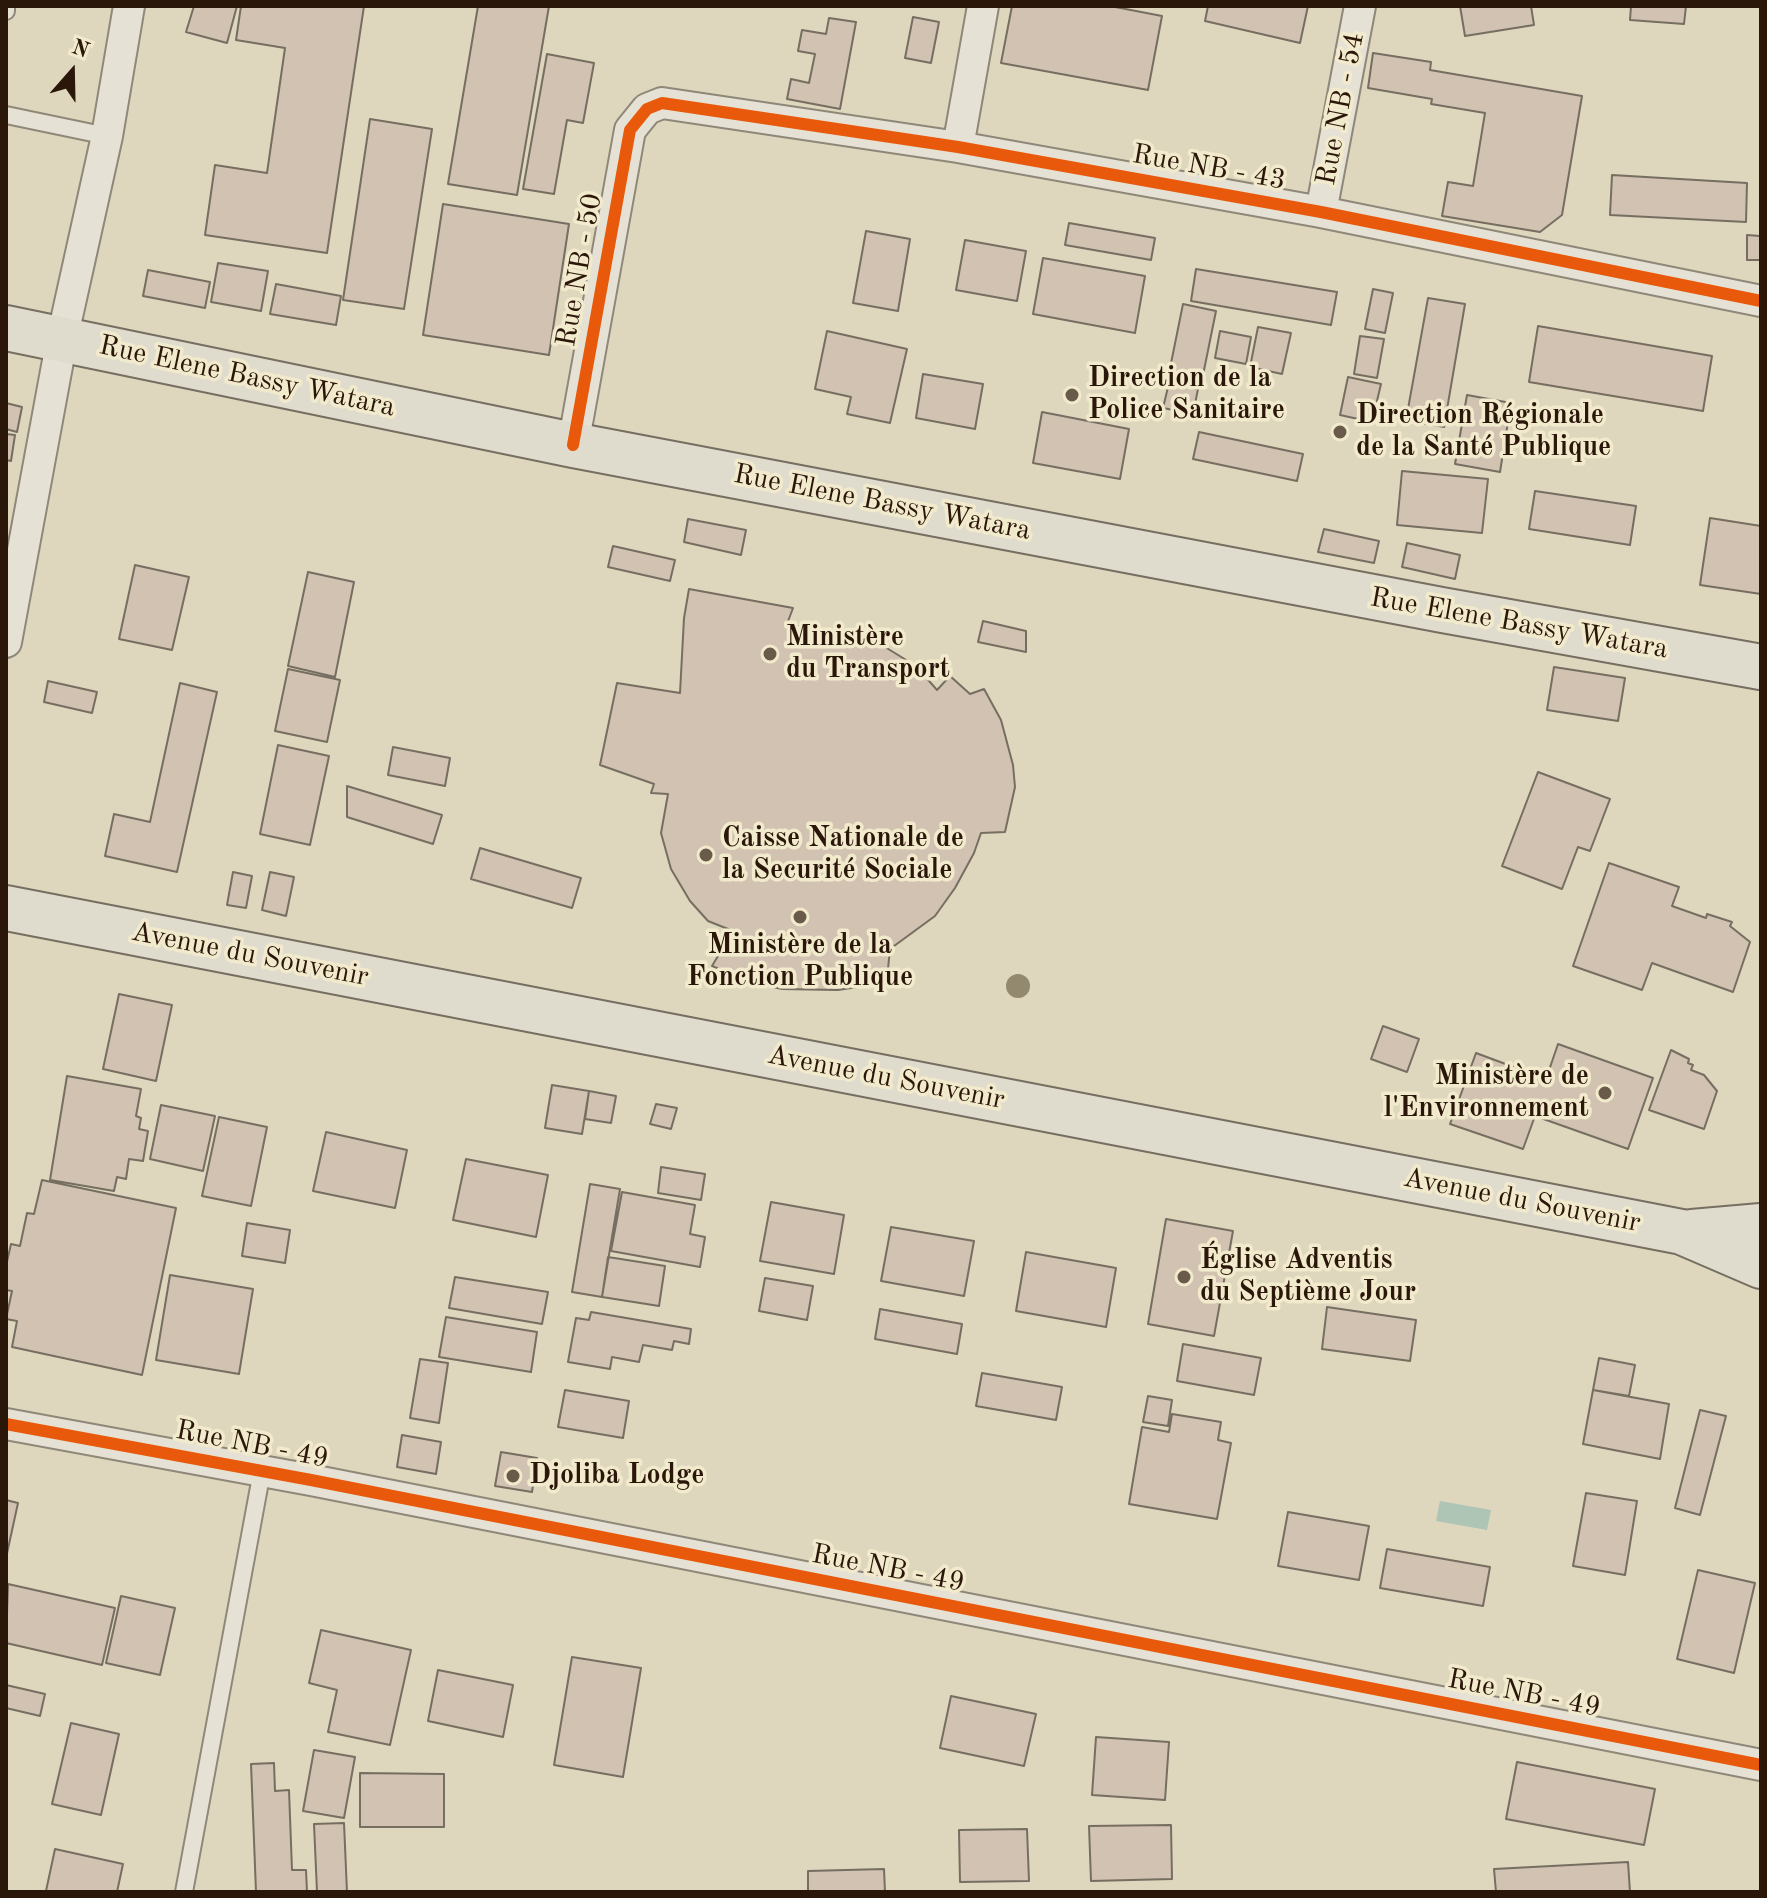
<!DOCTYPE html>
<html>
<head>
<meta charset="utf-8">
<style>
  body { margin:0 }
  #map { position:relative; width:1767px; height:1898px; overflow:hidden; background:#ded7bd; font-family:"Old Standard TT",serif }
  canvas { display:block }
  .frame { position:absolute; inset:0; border:8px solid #2b160a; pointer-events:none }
  .north { position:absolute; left:32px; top:32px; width:80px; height:80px; -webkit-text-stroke:6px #f2eacc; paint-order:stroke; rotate:20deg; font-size:22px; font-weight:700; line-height:32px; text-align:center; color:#2b160a }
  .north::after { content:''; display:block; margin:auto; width:28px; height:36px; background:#2b160a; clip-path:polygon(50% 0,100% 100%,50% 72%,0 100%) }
</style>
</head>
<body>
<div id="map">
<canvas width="1767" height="1898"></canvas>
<div class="frame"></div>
<div class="north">N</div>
</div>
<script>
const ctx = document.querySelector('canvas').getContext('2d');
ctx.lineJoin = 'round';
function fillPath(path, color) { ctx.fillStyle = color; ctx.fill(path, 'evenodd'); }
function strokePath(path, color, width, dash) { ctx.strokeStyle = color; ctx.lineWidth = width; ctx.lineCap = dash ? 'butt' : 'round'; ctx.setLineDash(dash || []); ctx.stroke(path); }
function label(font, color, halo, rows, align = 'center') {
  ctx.font = font + ' "Old Standard TT",serif'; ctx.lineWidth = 7; ctx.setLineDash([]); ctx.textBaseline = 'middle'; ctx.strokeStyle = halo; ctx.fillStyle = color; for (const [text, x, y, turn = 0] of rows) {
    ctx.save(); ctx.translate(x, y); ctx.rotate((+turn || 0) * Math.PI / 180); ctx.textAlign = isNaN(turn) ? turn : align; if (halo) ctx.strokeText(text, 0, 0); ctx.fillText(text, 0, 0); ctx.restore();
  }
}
fillPath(new Path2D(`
  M 1440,1501 L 1491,1510 L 1487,1530 L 1436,1521 Z`), '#aec4b5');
const building = new Path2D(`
  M 194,6 L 237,6 L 227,43 L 186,32 Z
  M 241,6 L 364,6 L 327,253 L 205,235 L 215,165 L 267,173 L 285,48 L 236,40 Z
  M 478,6 L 549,6 L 517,195 L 448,184 Z
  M 1012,6 L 1110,6 L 1162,16 L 1148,90 L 1001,63 Z
  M 1208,6 L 1308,6 L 1300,43 L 1205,21 Z
  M 1460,6 L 1531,6 L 1534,25 L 1465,36 Z
  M 1631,6 L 1686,6 L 1684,24 L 1630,20 Z
  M 913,17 L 939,22 L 931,63 L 905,58 Z
  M 829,18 L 856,22 L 840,109 L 787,99 L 791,79 L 809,83 L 815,54 L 798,51 L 802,30 L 826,34 Z
  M 1373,53 L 1431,62 L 1430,70 L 1582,96 L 1562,215 L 1540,232 L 1442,216 L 1448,182 L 1473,186 L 1485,113 L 1431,104 L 1432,99 L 1368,88 Z
  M 547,54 L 594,63 L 583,123 L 567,120 L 554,194 L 523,189 Z
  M 370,119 L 432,129 L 404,309 L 343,300 Z
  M 1612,175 L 1747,183 L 1746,222 L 1610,215 Z
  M 1761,187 L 1761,260 L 1747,260 L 1747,235 L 1760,236 Z
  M 443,204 L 569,224 L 549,355 L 423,335 Z
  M 1069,223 L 1155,238 L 1151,260 L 1065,245 Z
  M 866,231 L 910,239 L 898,311 L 853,303 Z
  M 965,240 L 1026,251 L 1017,301 L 956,290 Z
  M 1043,258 L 1145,276 L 1135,333 L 1033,314 Z
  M 218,263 L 268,271 L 261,311 L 211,302 Z
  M 1196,269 L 1337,292 L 1331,325 L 1191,301 Z
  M 148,270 L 210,282 L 205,308 L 143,296 Z
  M 276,284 L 341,296 L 336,325 L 270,314 Z
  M 1373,289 L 1393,293 L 1385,333 L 1365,329 Z
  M 1428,298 L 1465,304 L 1444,427 L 1406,420 Z
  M 1183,304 L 1216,311 L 1201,385 L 1168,378 Z
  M 1538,326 L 1712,356 L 1703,411 L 1529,382 Z
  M 1258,327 L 1291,333 L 1282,374 L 1250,367 Z
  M 827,331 L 907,349 L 890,423 L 847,414 L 851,397 L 815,389 Z
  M 1220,331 L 1251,337 L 1246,364 L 1215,358 Z
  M 1360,336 L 1384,339 L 1377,378 L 1354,374 Z
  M 923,374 L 983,384 L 975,429 L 916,418 Z
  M 1348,377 L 1381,384 L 1372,422 L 1340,415 Z
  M 1169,383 L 1198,389 L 1193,414 L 1163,408 Z
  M 1467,395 L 1511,403 L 1500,472 L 1455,464 Z
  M 6,403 L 22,407 L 17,432 L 6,429 Z
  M 1042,412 L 1129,429 L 1120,479 L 1033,463 Z
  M 1199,432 L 1303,454 L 1297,481 L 1193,459 Z
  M 6,434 L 15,435 L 11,461 L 6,460 Z
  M 1402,471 L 1488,479 L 1482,533 L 1397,525 Z
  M 1535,491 L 1636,506 L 1630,545 L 1529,529 Z
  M 1710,518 L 1761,526 L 1761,594 L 1700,585 Z
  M 688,519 L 746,530 L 741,555 L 684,542 Z
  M 1324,529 L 1379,541 L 1374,563 L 1318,552 Z
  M 1407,543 L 1460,555 L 1455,579 L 1402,567 Z
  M 613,546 L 675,560 L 670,581 L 608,567 Z
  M 135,565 L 189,577 L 172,650 L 119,639 Z
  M 308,572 L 354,582 L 335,677 L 288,666 Z
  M 689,589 L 793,608 L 787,624 L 853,636 L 885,647 L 916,666 L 937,690 L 950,676 L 970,694 L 984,689 L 1001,720 L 1013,765 L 1015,787 L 1005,832 L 981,833 L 974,853 L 955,888 L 935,916 L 890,949 L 887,979 L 864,986 L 838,990 L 782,989 L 750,982 L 712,966 L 733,931 L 708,921 L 690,901 L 671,869 L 661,833 L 668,794 L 651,793 L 654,784 L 600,765 L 617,683 L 680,693 L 684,618 Z
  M 983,621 L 1026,631 L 1026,652 L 978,642 Z
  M 1554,667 L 1625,678 L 1618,721 L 1547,710 Z
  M 288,669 L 340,680 L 327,742 L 275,731 Z
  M 48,681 L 97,692 L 92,713 L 44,702 Z
  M 180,683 L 217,692 L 177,872 L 105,856 L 114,814 L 150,822 Z
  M 278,745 L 329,756 L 310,845 L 260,834 Z
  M 393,747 L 450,758 L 445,786 L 388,775 Z
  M 1538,772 L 1610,799 L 1590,851 L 1578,847 L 1562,889 L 1502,866 Z
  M 347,786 L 442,815 L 433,844 L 347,817 Z
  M 480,848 L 581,878 L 572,908 L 471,879 Z
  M 1609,863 L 1679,887 L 1672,906 L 1706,918 L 1707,914 L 1732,922 L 1730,926 L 1750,942 L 1733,992 L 1652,963 L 1642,990 L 1573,966 Z
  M 233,872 L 252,876 L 246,908 L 227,905 Z
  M 270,872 L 294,877 L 286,916 L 262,910 Z
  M 119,994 L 172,1005 L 156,1081 L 103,1069 Z
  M 1383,1026 L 1419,1039 L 1407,1072 L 1371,1059 Z
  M 1558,1044 L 1653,1078 L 1628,1149 L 1535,1116 L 1523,1149 L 1450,1124 L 1476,1053 L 1546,1079 Z
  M 1671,1050 L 1689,1059 L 1688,1063 L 1693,1065 L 1691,1070 L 1704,1075 L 1717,1091 L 1704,1129 L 1649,1110 Z
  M 67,1076 L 141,1089 L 136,1116 L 141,1118 L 139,1129 L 148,1131 L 143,1161 L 129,1159 L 126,1179 L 117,1177 L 114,1191 L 50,1180 Z
  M 552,1085 L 589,1091 L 582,1134 L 545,1128 Z
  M 589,1091 L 616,1096 L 611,1123 L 585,1119 Z
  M 656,1104 L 677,1108 L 671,1129 L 650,1124 Z
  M 161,1105 L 215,1116 L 203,1171 L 150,1159 Z
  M 219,1117 L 267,1127 L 251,1206 L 202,1196 Z
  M 326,1132 L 407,1150 L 395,1208 L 313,1191 Z
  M 466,1159 L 548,1175 L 536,1237 L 453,1220 Z
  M 661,1167 L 705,1174 L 701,1200 L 658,1193 Z
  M 42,1180 L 176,1208 L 142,1375 L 12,1347 L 17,1321 L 6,1319 L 12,1291 L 6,1290 L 6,1266 L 11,1244 L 20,1246 L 27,1213 L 34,1214 Z
  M 590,1184 L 620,1189 L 602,1297 L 572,1292 Z
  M 622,1192 L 695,1205 L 690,1234 L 705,1237 L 700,1267 L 611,1251 Z
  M 771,1202 L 844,1215 L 834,1274 L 760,1261 Z
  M 1166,1219 L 1233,1231 L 1214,1336 L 1148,1324 Z
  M 247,1223 L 290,1230 L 285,1263 L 242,1256 Z
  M 891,1227 L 974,1241 L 964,1296 L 881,1281 Z
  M 1026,1252 L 1116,1268 L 1106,1327 L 1016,1311 Z
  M 608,1257 L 665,1266 L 659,1306 L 602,1297 Z
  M 170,1275 L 253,1289 L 239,1374 L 156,1360 Z
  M 455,1277 L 548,1292 L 542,1324 L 449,1308 Z
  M 765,1278 L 813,1286 L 807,1320 L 759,1311 Z
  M 1327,1307 L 1416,1320 L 1410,1361 L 1322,1349 Z
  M 880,1309 L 962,1324 L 957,1354 L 875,1339 Z
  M 591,1312 L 691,1329 L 689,1344 L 674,1341 L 672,1350 L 643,1345 L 639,1362 L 612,1357 L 610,1369 L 568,1362 L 576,1318 L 589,1320 Z
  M 446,1317 L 537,1332 L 531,1372 L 439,1357 Z
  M 1183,1344 L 1261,1358 L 1254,1395 L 1177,1381 Z
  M 1599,1358 L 1635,1365 L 1629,1396 L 1593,1390 Z
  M 420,1359 L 448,1363 L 439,1423 L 410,1418 Z
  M 982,1373 L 1062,1387 L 1056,1420 L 976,1406 Z
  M 565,1390 L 629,1401 L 623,1438 L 558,1427 Z
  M 1593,1390 L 1669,1404 L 1660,1459 L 1583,1444 Z
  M 1148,1396 L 1172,1400 L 1168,1426 L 1143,1422 Z
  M 1700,1410 L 1726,1416 L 1700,1515 L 1675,1508 Z
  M 1172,1414 L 1221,1422 L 1218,1440 L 1231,1443 L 1217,1519 L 1129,1504 L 1142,1427 L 1169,1432 Z
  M 402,1435 L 441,1442 L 436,1474 L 397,1467 Z
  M 501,1452 L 537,1458 L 532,1492 L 495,1486 Z
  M 1586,1493 L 1637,1501 L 1625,1575 L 1573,1566 Z
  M 6,1500 L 18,1503 L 6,1558 Z
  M 1288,1512 L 1369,1526 L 1359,1580 L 1278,1566 Z
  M 1387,1549 L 1490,1567 L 1483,1606 L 1380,1588 Z
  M 1698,1570 L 1755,1583 L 1734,1673 L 1677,1659 Z
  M 8,1584 L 115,1608 L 102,1665 L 6,1643 Z
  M 121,1596 L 175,1608 L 160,1675 L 106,1663 Z
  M 321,1630 L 411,1650 L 390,1745 L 328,1732 L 337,1690 L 309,1683 Z
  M 572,1657 L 641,1668 L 623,1777 L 554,1765 Z
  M 438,1670 L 513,1685 L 503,1737 L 428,1721 Z
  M 6,1685 L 45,1694 L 40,1716 L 6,1708 Z
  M 951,1696 L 1036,1714 L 1024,1766 L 940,1748 Z
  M 71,1723 L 119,1734 L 101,1815 L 52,1804 Z
  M 1096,1737 L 1169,1742 L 1165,1800 L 1092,1795 Z
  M 314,1750 L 355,1757 L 344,1818 L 303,1811 Z
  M 1517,1762 L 1655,1789 L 1644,1845 L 1506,1819 Z
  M 274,1763 L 275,1791 L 289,1790 L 292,1870 L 306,1870 L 307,1892 L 256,1892 L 251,1764 Z
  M 360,1773 L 444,1774 L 444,1827 L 360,1827 Z
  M 344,1823 L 347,1892 L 317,1892 L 314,1824 Z
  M 1171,1825 L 1172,1879 L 1091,1881 L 1089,1826 Z
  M 1027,1829 L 1029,1881 L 960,1882 L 959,1830 Z
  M 55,1849 L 123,1864 L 117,1892 L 46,1891 Z
  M 1628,1862 L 1630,1892 L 1496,1892 L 1494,1869 Z
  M 884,1869 L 885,1892 L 808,1892 L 808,1871 Z`);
fillPath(building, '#d1c2b2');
strokePath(building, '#766e61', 2);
const service = new Path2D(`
  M 6,11 L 6,6
  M 6,115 L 107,136
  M 184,1892 L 262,1471`);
const minor = new Path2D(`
  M 958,147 L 983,6
  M 1321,212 L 1360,6
  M 573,445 L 630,130 L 647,109 L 662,103 L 958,147 L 1321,212 L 1761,301
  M 6,642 L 62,339 L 107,136 L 129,6
  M 6,1424 L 311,1480 L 1761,1765`);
const primary = new Path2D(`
  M 6,328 L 573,445 L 1442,610 L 1761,667
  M 6,908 L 1682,1232 L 1761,1266
  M 1692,1232 L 1761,1226`);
strokePath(service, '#8f8879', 20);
strokePath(minor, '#8f8879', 34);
strokePath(primary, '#766e61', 48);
strokePath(service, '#e5e1d4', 16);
strokePath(minor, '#e5e1d4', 30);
strokePath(primary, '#e0dccd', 44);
strokePath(new Path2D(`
  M 573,445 L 630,130 L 647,109 L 662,103 L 958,147 L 1321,212 L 1761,301
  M 6,1424 L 311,1480 L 1761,1765`), '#e8590c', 12);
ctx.fillStyle = '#93896f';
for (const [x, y] of [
  [1018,986]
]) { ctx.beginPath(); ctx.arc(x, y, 12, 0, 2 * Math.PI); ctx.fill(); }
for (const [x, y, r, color] of [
  [1072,395,8,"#6a5a49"],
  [1340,432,8,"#6a5a49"],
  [770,654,8,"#6a5a49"],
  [706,855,8,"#6a5a49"],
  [800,917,8,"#6a5a49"],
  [1605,1093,8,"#6a5a49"],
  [1184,1277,8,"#6a5a49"],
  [513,1476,8,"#6a5a49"]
]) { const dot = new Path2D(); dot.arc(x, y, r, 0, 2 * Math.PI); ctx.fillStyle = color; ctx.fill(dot); strokePath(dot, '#f2eacc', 3); }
label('28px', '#2b160a', '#f2eacc', [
  ["Rue NB - 54",1341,109,-79],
  ["Rue NB - 43",1209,168,10],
  ["Rue NB - 50",580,270,-80],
  ["Rue Elene Bassy Watara",247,377,12],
  ["Rue Elene Bassy Watara",882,503,11],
  ["Rue Elene Bassy Watara",1519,624,10],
  ["Avenue du Souvenir",250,955,11],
  ["Avenue du Souvenir",886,1078,11],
  ["Avenue du Souvenir",1522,1201,11],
  ["Rue NB - 49",252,1445,11],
  ["Rue NB - 49",888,1569,11],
  ["Rue NB - 49",1524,1694,11]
]);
label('bold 28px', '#2b160a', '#f2eacc', [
  ["Direction de la",1088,379],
  ["Police Sanitaire",1088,411],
  ["Direction Régionale",1356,416],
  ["de la Santé Publique",1356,448],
  ["Ministère",786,638],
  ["du Transport",786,670],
  ["Caisse Nationale de",722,839],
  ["la Securité Sociale",722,871],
  ["Ministère de la",800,946,"center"],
  ["Fonction Publique",800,978,"center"],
  ["Ministère de",1589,1077,"right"],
  ["l'Environnement",1589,1109,"right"],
  ["Église Adventis",1200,1261],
  ["du Septième Jour",1200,1293],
  ["Djoliba Lodge",529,1476]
], 'left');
</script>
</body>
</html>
